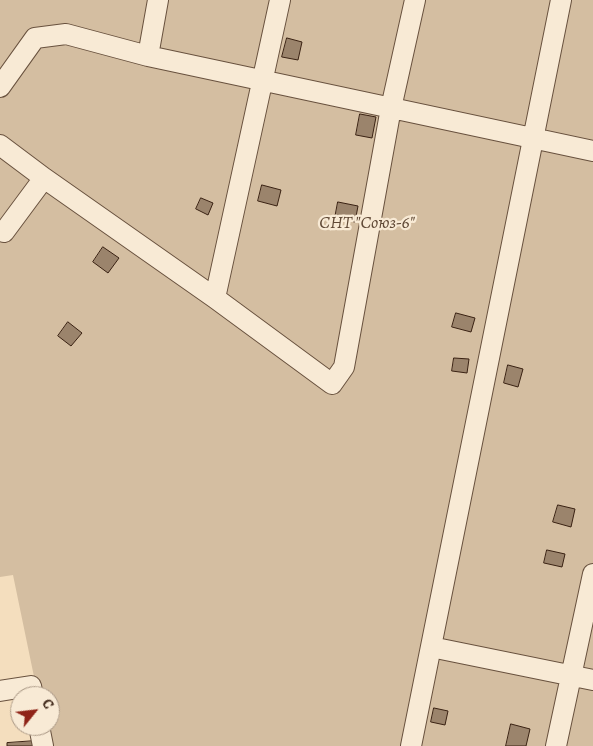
<!DOCTYPE html>
<html>
<head>
<meta charset="utf-8">
<style>
  body { margin:0 }
  #map { position:relative; width:593px; height:746px; overflow:hidden; background:#f4debe; font-family:Alegreya,serif }
  canvas { display:block }
  .north { position:absolute; left:10px; top:686px; width:50px; height:50px; box-sizing:border-box; background:#f8ead5; border:1px solid #ac9a87; border-radius:50%; rotate:61deg; font-size:14px; font-weight:700; line-height:20px; text-align:center; color:#3a2213 }
  .north::after { content:''; display:block; margin:auto; width:18px; height:22px; background:#8f2418; clip-path:polygon(50% 0,100% 100%,50% 72%,0 100%) }
</style>
</head>
<body>
<div id="map">
<canvas width="593" height="746"></canvas>
<div class="north">С</div>
</div>
<script>
const ctx = document.querySelector('canvas').getContext('2d');
ctx.lineJoin = 'round';
function fillPath(path, color) { ctx.fillStyle = color; ctx.fill(path, 'evenodd'); }
function strokePath(path, color, width, dash) { ctx.strokeStyle = color; ctx.lineWidth = width; ctx.lineCap = dash ? 'butt' : 'round'; ctx.setLineDash(dash || []); ctx.stroke(path); }
function label(font, color, halo, rows, align = 'center') {
  ctx.font = font + ' Alegreya,serif'; ctx.lineWidth = 4.5; ctx.setLineDash([]); ctx.textBaseline = 'middle'; ctx.strokeStyle = halo; ctx.fillStyle = color; for (const [text, x, y, turn = 0] of rows) {
    ctx.save(); ctx.translate(x, y); ctx.rotate((+turn || 0) * Math.PI / 180); ctx.textAlign = isNaN(turn) ? turn : align; if (halo) ctx.strokeText(text, 0, 0); ctx.fillText(text, 0, 0); ctx.restore();
  }
}
fillPath(new Path2D(`
  M 0,0 L 593,0 L 593,746 L 48,746 L 44,726 L 50,726 L 50,696 L 38,696 L 13,575 L 0,577 Z`), '#d4bea1');
const building = new Path2D(`
  M 287,38 L 302,42 L 298,60 L 282,57 Z
  M 360,114 L 376,117 L 372,138 L 356,135 Z
  M 262,185 L 281,190 L 277,206 L 258,201 Z
  M 201,198 L 213,203 L 208,215 L 196,209 Z
  M 338,202 L 358,206 L 355,222 L 335,218 Z
  M 103,247 L 119,258 L 108,273 L 93,262 Z
  M 456,313 L 475,318 L 471,332 L 452,327 Z
  M 68,322 L 82,333 L 71,346 L 58,336 Z
  M 454,358 L 469,359 L 467,373 L 452,371 Z
  M 508,365 L 523,369 L 518,387 L 504,383 Z
  M 558,505 L 575,509 L 571,527 L 553,522 Z
  M 547,550 L 565,554 L 562,567 L 544,563 Z
  M 434,708 L 448,711 L 445,725 L 431,722 Z
  M 511,724 L 530,729 L 526,746 L 506,746 Z
  M 35,741 L 35,746 L 7,746 L 7,743 Z`);
fillPath(building, '#9b846c');
strokePath(building, '#3a2213', 1);
const minor = new Path2D(`
  M 148,56 L 158,0
  M 0,87 L 35,38 L 66,34 L 148,56 L 593,151
  M 0,145 L 44,178 L 215,298 L 332,384 L 344,367 L 391,108 L 415,0
  M 4,232 L 44,178
  M 215,298 L 280,0
  M 431,647 L 593,680
  M 0,691 L 31,686 L 33,696
  M 39,726 L 43,746
  M 411,746 L 561,0
  M 556,746 L 593,574`);
strokePath(minor, '#68513e', 22);
strokePath(minor, '#f8ead5', 20);
label('italic 18px', '#604936', '#f8ead5', [
  ["СНТ \"Союз-6\"",367,224]
]);
</script>
</body>
</html>
